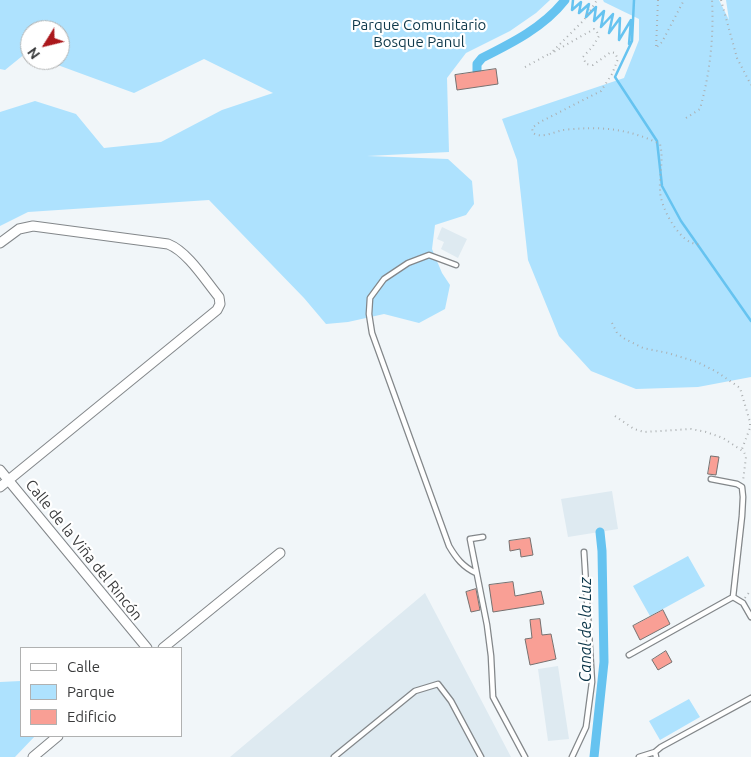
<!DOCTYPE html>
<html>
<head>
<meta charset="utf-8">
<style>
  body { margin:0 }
  #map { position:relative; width:751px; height:757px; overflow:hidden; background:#f1f6f9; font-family:Ubuntu,sans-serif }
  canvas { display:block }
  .legend { position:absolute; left:20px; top:647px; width:162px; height:90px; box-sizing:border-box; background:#fff; border:1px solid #b0b1b1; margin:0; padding:6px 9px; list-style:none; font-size:15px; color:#3a3b3c }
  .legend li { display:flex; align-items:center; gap:10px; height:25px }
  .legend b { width:25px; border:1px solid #b0b1b1 }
  .north { position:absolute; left:20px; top:20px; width:50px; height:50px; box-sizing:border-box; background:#fff; border:1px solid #b0b1b1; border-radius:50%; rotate:234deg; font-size:14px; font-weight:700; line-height:20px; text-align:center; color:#3a3b3c }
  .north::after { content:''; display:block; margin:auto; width:18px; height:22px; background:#ab181c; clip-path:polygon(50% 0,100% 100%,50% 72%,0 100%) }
</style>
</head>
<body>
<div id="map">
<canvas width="751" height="757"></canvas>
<ul class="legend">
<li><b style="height:6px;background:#fff"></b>Calle</li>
<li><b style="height:14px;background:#aee2fe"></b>Parque</li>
<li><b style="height:14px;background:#f99f95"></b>Edificio</li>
</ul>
<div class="north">N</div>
</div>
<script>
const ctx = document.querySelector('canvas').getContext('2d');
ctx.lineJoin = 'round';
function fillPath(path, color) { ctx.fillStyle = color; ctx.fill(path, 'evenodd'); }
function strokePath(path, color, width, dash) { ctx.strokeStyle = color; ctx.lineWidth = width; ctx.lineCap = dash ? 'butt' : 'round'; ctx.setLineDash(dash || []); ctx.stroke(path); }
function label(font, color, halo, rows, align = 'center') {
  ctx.font = font + ' Ubuntu,sans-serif'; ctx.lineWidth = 4.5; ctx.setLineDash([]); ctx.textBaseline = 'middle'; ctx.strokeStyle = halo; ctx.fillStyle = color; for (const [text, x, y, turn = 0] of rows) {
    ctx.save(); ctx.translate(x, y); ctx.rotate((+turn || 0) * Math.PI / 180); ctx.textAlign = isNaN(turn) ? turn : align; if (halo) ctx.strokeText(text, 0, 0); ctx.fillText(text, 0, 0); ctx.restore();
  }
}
fillPath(new Path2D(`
  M 442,227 L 467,239 L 458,258 L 441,249 L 444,242 L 437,239 Z
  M 612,491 L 618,529 L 568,537 L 561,499 Z
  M 425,593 L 511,757 L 230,757 Z
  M 558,666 L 569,739 L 548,741 L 538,669 Z`), '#deeaf1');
fillPath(new Path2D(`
  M 0,0 L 550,0 L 536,13 L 510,31 L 466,53 L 447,78 L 449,152 L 367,156 L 448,159 L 472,181 L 474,204 L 466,215 L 435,225 L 432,249 L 442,273 L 450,285 L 445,309 L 419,323 L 384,314 L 348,322 L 326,324 L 304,298 L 209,200 L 28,212 L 0,226 L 0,112 L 35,101 L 76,114 L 104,148 L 161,142 L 222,110 L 273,93 L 204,59 L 134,93 L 44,60 L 60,60 L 60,30 L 30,30 L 30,55 L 26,53 L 5,70 L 0,69 Z
  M 603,0 L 719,0 L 729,20 L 726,0 L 751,0 L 751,377 L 698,387 L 636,389 L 591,371 L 559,336 L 528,260 L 517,160 L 502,119 L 624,78 L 639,40 L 639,19 L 604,2 Z
  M 688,556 L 705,586 L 650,616 L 633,586 Z
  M 21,681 L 21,736 L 35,736 L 15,757 L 0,757 L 0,682 Z
  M 689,699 L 700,717 L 660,740 L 649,721 Z`), '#aee2fe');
strokePath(new Path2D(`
  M 573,0 L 572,10 L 581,2 L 579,13 L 589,4 L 586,17 L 596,7 L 594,21 L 604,11 L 601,27 L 613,14 L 609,33 L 620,18 L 619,40 L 631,20 L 629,44
  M 634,0 L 632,41 L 615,77 L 657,141 L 662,186 L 681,221 L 751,321`), '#66c3f0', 2.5);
strokePath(new Path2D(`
  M 477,71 L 477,64 L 482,58 C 512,43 544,27 565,0
  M 594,757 L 604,662 L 602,551 L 600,532`), '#66c3f0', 9);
const building = new Path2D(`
  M 496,69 L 498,84 L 457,90 L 455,75 Z
  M 711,456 L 719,457 L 716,475 L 708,474 Z
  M 530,538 L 533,555 L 521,557 L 520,549 L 510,551 L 509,541 Z
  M 513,582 L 515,596 L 541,591 L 544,604 L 493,612 L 489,585 Z
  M 476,589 L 480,610 L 471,612 L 466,592 Z
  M 663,610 L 670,624 L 640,640 L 633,626 Z
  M 540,619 L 542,635 L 551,634 L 556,659 L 530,665 L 525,639 L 532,638 L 530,620 Z
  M 666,651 L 672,662 L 658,670 L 652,660 Z`);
fillPath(building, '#f99f95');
strokePath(building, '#767170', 1);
const service = new Path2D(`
  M 456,265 L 429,255 L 408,263 L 384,279 L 370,298 L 369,314 L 372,333 L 449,546 C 456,558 463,567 476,573
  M 711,479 L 737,484 L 742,487 L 743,497 L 742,516 L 733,597 L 743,603 L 751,617
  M 483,537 L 470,539 L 487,625 L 491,656 L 493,697 L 525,757
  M 629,655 L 733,597
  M 334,757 L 415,691 L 438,684 L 451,701 L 481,757
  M 572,757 L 586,727 L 592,682 L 584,552
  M 639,757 L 655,752
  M 656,757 L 655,752 L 661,747 L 751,698`);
const minor = new Path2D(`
  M 0,243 L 19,229 L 33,226 L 168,244 C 188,252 205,280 219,297 L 220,304 L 217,310 L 0,487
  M 0,470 L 147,648
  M 163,648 L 280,553
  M 33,757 L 58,736`);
strokePath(service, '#83878a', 7);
strokePath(minor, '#83878a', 11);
strokePath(new Path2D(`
  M 658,0 L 656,48 L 662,42 L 684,0
  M 721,0 L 737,58 L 751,85
  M 553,51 L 584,20 L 597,0
  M 550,54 L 594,29 L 596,30 L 599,36 L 593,46 L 583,57 L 586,64 L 593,65 L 611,52 L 615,53 L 618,59 L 612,74 L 601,91 L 540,122 L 532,128 L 533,133 C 541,139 554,132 563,130 C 599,126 627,128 660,144 C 664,160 659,174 660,190 C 660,206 676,235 690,242 C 694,244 698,244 702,245
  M 525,67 L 549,54
  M 686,118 L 700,109 C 710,73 714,37 712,0
  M 612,323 L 617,333 L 625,339 L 643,348 L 668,353 L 697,362 L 717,372 L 740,388 L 750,422 L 750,428 L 742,449
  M 615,416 L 634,429 L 644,432 L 691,429 L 706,432 L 723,438 L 744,452 L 746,457 L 743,481
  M 745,598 L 751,590`), '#abafb1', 2, [1, 4]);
strokePath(service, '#fff', 4.5);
strokePath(minor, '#fff', 9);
label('15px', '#0f394b', '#fff', [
  ["Parque Comunitario",419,25],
  ["Bosque Panul",419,42]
]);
label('15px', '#3a3b3c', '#fff', [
  ["Calle de la Viña del Rincón",84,550,51]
]);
label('italic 16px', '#0c3649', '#fff', [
  ["Canal de la Luz",586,630,-90]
]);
</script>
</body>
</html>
